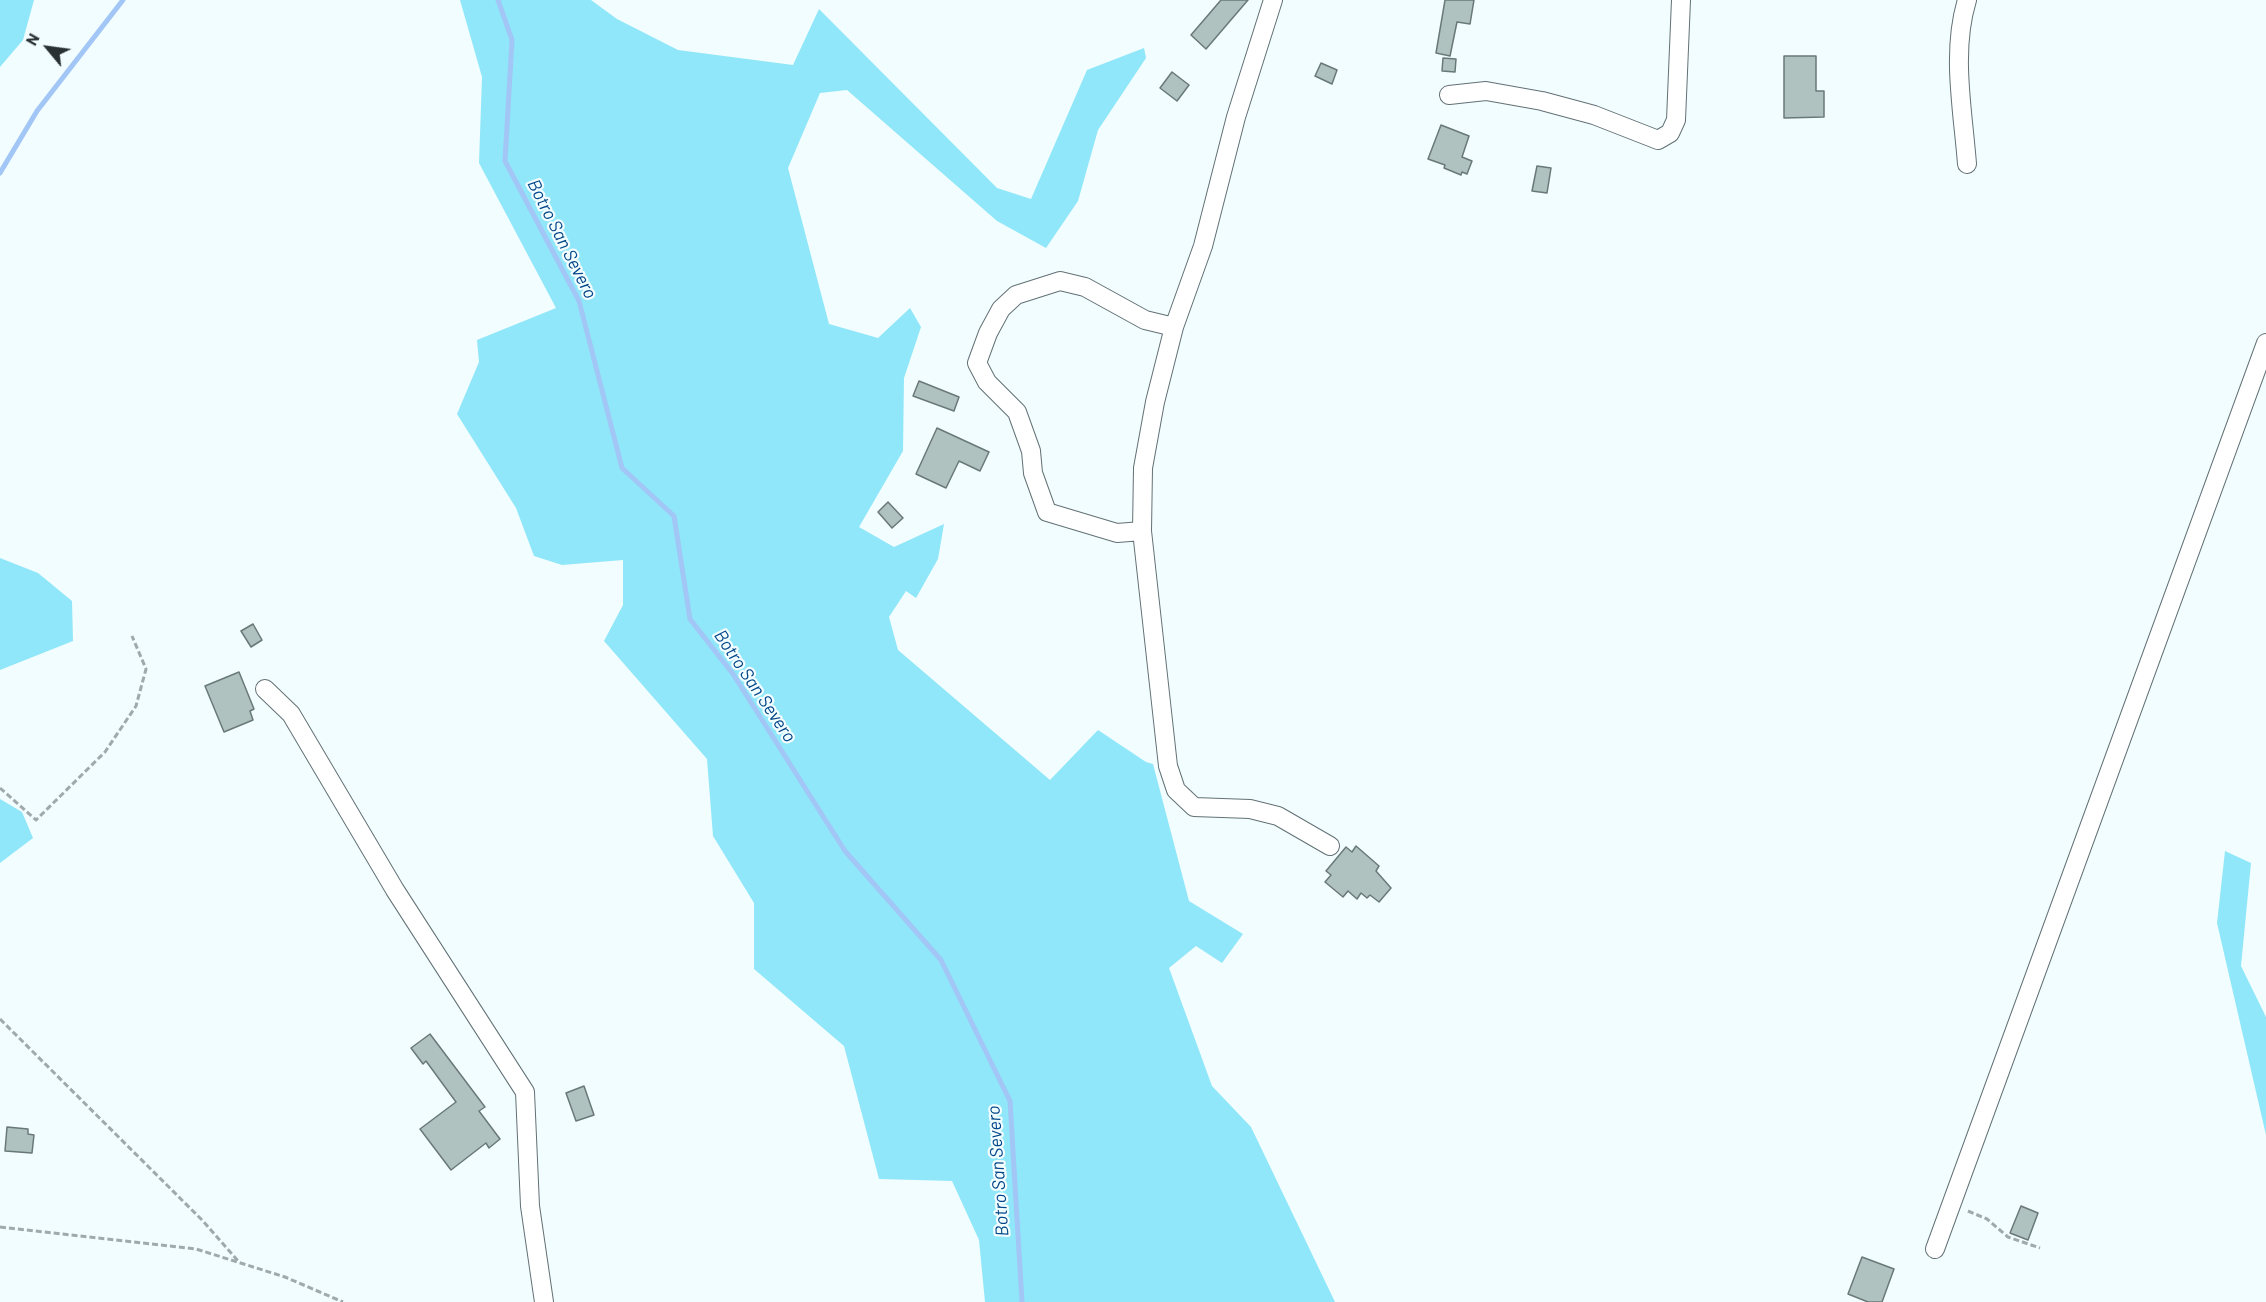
<!DOCTYPE html>
<html>
<head>
<meta charset="utf-8">
<style>
  body { margin:0 }
  #map { position:relative; width:2266px; height:1302px; overflow:hidden; background:#f2fdff; font-family:Barlow,sans-serif }
  canvas { display:block }
  .north { position:absolute; left:18px; top:18px; width:60px; height:60px; -webkit-text-stroke:4px #f2fdff; paint-order:stroke; rotate:299deg; font-size:16px; font-weight:700; line-height:24px; text-align:center; color:#2a3133 }
  .north::after { content:''; display:block; margin:auto; width:21px; height:27px; background:#2a3133; clip-path:polygon(50% 0,100% 100%,50% 72%,0 100%) }
</style>
</head>
<body>
<div id="map">
<canvas width="2266" height="1302"></canvas>
<div class="north">N</div>
</div>
<script>
const ctx = document.querySelector('canvas').getContext('2d');
ctx.lineJoin = 'round';
function fillPath(path, color) { ctx.fillStyle = color; ctx.fill(path, 'evenodd'); }
function strokePath(path, color, width, dash) { ctx.strokeStyle = color; ctx.lineWidth = width; ctx.lineCap = dash ? 'butt' : 'round'; ctx.setLineDash(dash || []); ctx.stroke(path); }
function label(font, color, halo, rows, align = 'center') {
  ctx.font = font + ' Barlow,sans-serif'; ctx.lineWidth = 4.5; ctx.setLineDash([]); ctx.textBaseline = 'middle'; ctx.strokeStyle = halo; ctx.fillStyle = color; for (const [text, x, y, turn = 0] of rows) {
    ctx.save(); ctx.translate(x, y); ctx.rotate((+turn || 0) * Math.PI / 180); ctx.textAlign = isNaN(turn) ? turn : align; if (halo) ctx.strokeText(text, 0, 0); ctx.fillText(text, 0, 0); ctx.restore();
  }
}
fillPath(new Path2D(`
  M 0,0 L 34,0 L 23,40 L 0,67 Z
  M 460,0 L 591,0 L 617,19 L 678,50 L 793,65 L 819,9 L 997,188 L 1031,199 L 1087,70 L 1144,48 L 1146,58 L 1098,130 L 1078,201 L 1046,248 L 997,221 L 847,90 L 820,93 L 788,168 L 829,324 L 878,338 L 910,308 L 921,327 L 904,378 L 903,451 L 859,527 L 894,547 L 944,524 L 938,559 L 916,598 L 906,591 L 889,617 L 898,650 L 1050,780 L 1098,730 L 1146,762 L 1153,764 L 1189,901 L 1243,934 L 1222,963 L 1196,946 L 1169,968 L 1212,1086 L 1251,1127 L 1335,1302 L 985,1302 L 979,1240 L 952,1181 L 879,1179 L 844,1046 L 754,969 L 754,903 L 713,836 L 707,759 L 604,641 L 623,605 L 623,560 L 562,565 L 534,556 L 516,508 L 457,414 L 479,362 L 477,340 L 556,308 L 479,163 L 482,77 Z
  M 0,558 L 38,573 L 72,601 L 73,641 L 0,670 Z
  M 0,799 L 22,812 L 33,838 L 0,863 Z
  M 2225,851 L 2251,863 L 2241,966 L 2266,1017 L 2266,1135 L 2217,923 Z`), '#90e7f9');
strokePath(new Path2D(`
  M 498,0 L 512,40 L 505,161 L 579,301 L 622,468 L 674,516 L 690,619 L 733,674 L 845,851 L 941,960 L 1010,1101 L 1022,1302
  M 0,173 L 37,111 L 123,0`), '#a2c6f5', 5);
const building = new Path2D(`
  M 1221,0 L 1248,0 L 1206,49 L 1191,35 Z
  M 1445,0 L 1474,0 L 1470,24 L 1457,22 L 1450,56 L 1436,53 Z
  M 1784,56 L 1816,56 L 1816,91 L 1824,91 L 1824,117 L 1784,118 Z
  M 1443,58 L 1456,59 L 1455,72 L 1442,71 Z
  M 1321,63 L 1337,70 L 1332,84 L 1315,76 Z
  M 1172,72 L 1189,85 L 1177,101 L 1160,88 Z
  M 1441,125 L 1469,136 L 1462,157 L 1472,161 L 1467,174 L 1462,172 L 1461,175 L 1444,168 L 1445,165 L 1428,159 Z
  M 1537,166 L 1551,168 L 1547,193 L 1532,191 Z
  M 919,381 L 959,397 L 954,411 L 913,396 Z
  M 937,428 L 989,452 L 980,471 L 959,461 L 946,488 L 916,474 Z
  M 888,502 L 903,518 L 892,528 L 878,512 Z
  M 253,624 L 262,640 L 251,647 L 241,631 Z
  M 239,672 L 254,709 L 250,711 L 253,720 L 224,732 L 205,686 Z
  M 1356,846 L 1379,866 L 1376,871 L 1391,888 L 1379,902 L 1370,895 L 1367,898 L 1361,893 L 1357,899 L 1348,891 L 1343,897 L 1325,882 L 1331,875 L 1326,871 L 1346,847 L 1352,852 Z
  M 430,1034 L 485,1107 L 479,1111 L 500,1139 L 489,1148 L 486,1143 L 451,1170 L 420,1129 L 456,1102 L 426,1061 L 423,1064 L 411,1048 Z
  M 584,1086 L 594,1115 L 576,1121 L 566,1093 Z
  M 7,1127 L 28,1129 L 28,1134 L 34,1135 L 32,1153 L 5,1151 Z
  M 2021,1206 L 2038,1213 L 2028,1240 L 2010,1233 Z
  M 1862,1257 L 1894,1269 L 1882,1302 L 1868,1302 L 1848,1294 Z`);
fillPath(building, '#b0c2c0');
strokePath(building, '#697978', 1.5);
const minor = new Path2D(`
  M 1273,0 L 1236,117 L 1203,246 L 1174,327 L 1155,402 L 1143,468 L 1142,531 L 1168,766 L 1176,790 L 1194,807 L 1250,809 L 1278,816 L 1330,846
  M 1967,0 C 1951,52 1963,111 1967,164
  M 1449,95 L 1486,91 L 1542,101 L 1594,115 L 1658,140 L 1670,133 L 1676,120 L 1681,0
  M 1142,531 L 1117,533 L 1047,512 L 1033,473 L 1031,451 L 1017,412 L 987,382 L 977,363 L 988,333 L 1001,309 L 1016,295 L 1060,281 L 1085,287 L 1145,320 L 1174,327
  M 265,689 L 291,714 L 395,890 L 525,1092 L 530,1206 L 544,1302
  M 1935,1249 L 2266,343`);
strokePath(minor, '#627175', 20);
strokePath(new Path2D(`
  M 0,788 L 36,820 L 105,752 L 136,706 L 146,669 L 132,636
  M 0,1019 L 203,1221 L 238,1261
  M 1968,1211 L 1987,1219 L 2008,1237 L 2040,1248
  M 0,1227 L 196,1249 L 285,1277 L 343,1302`), '#a0a9ab', 3, [6, 3]);
strokePath(minor, '#fff', 18);
label('italic 18px', '#034689', '#f2fdff', [
  ["Botro San Severo",562,239,63],
  ["Botro San Severo",755,686,56],
  ["Botro San Severo",998,1171,-94]
]);
</script>
</body>
</html>
